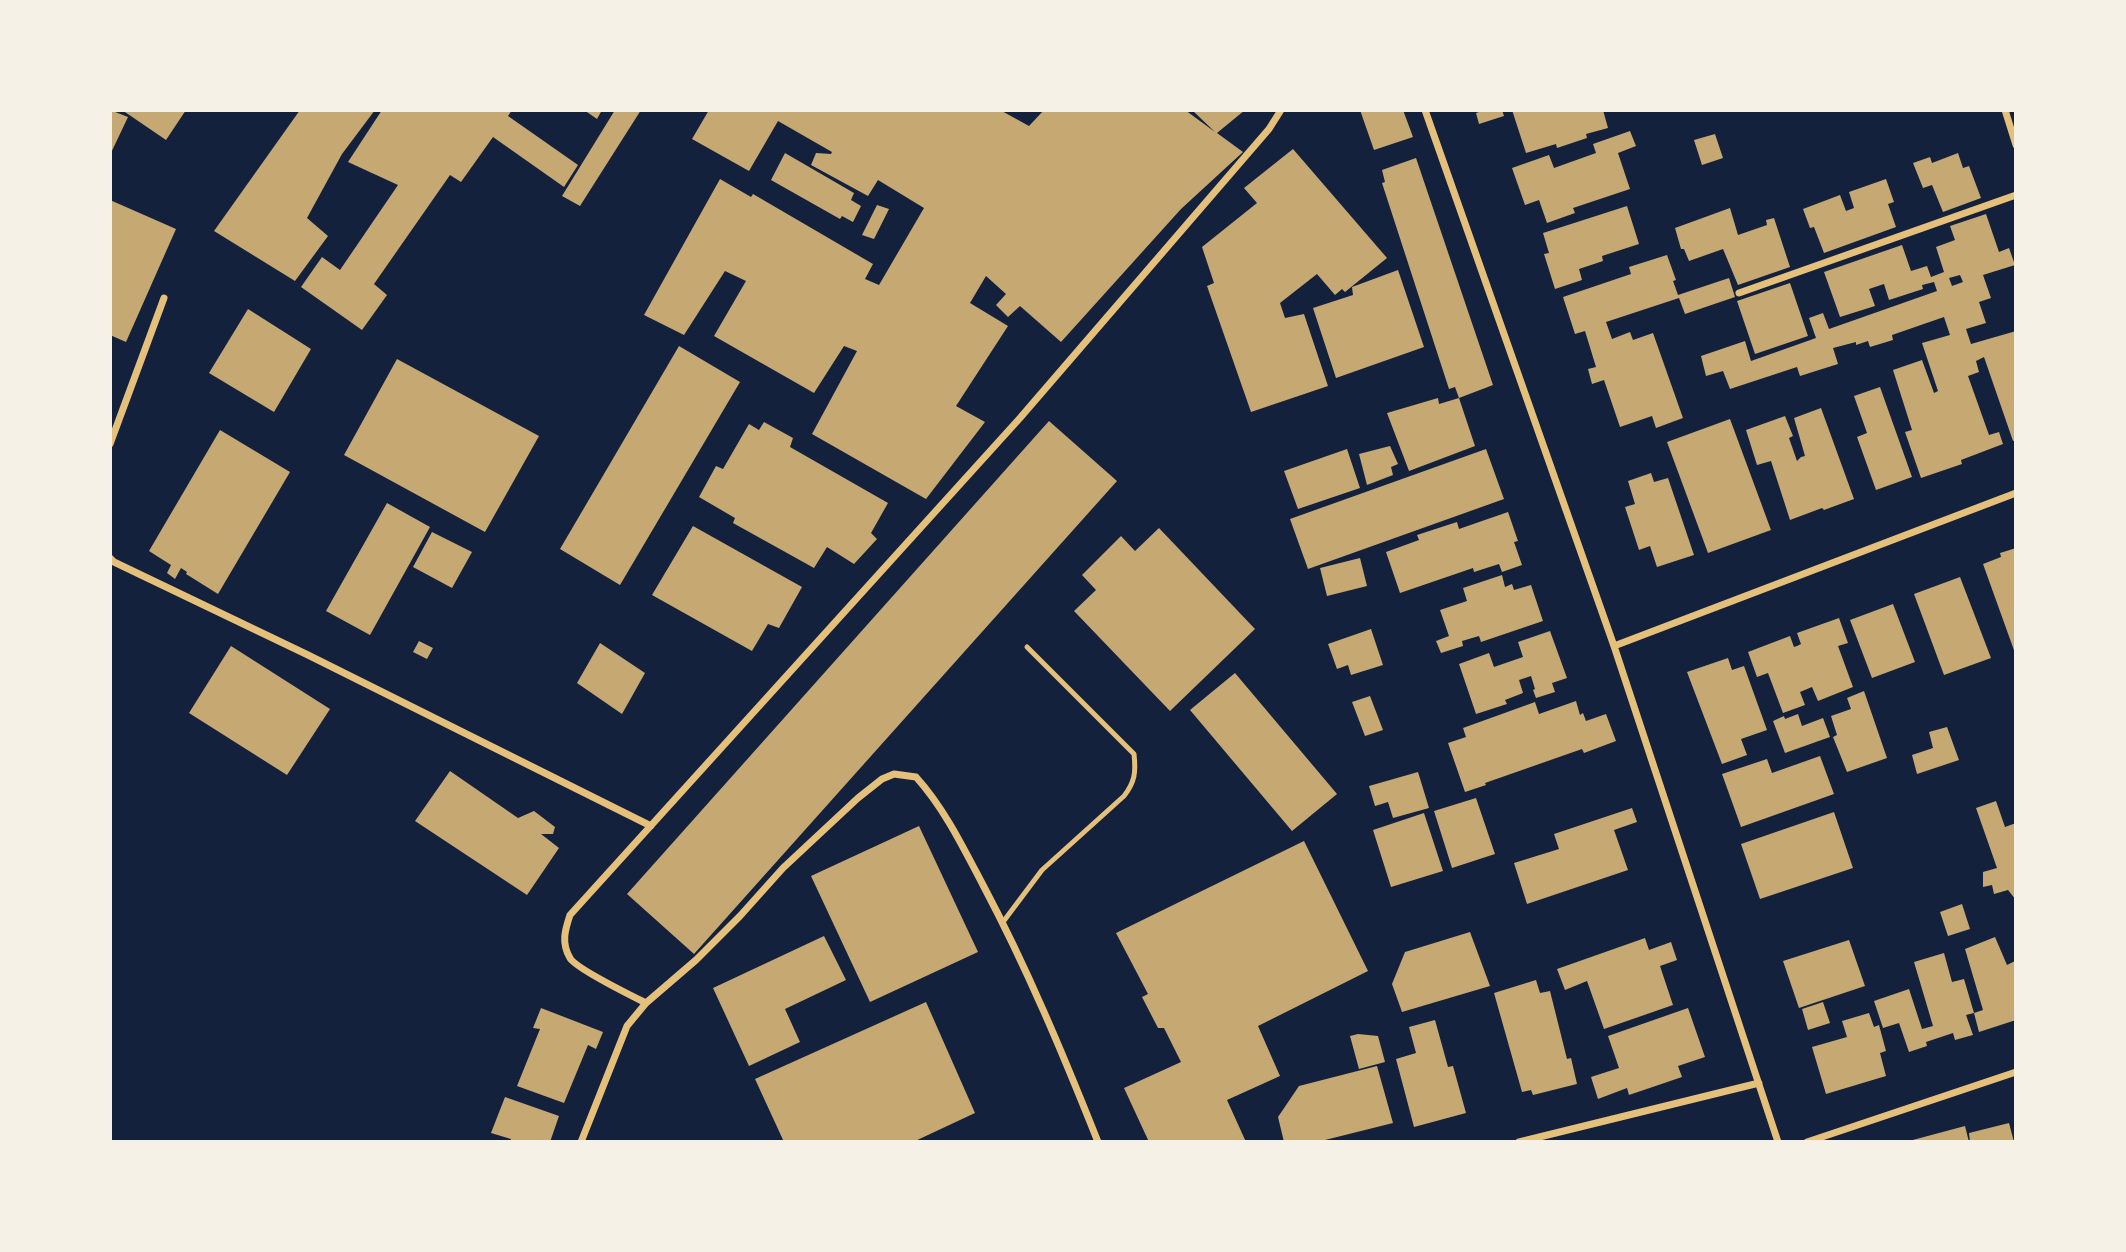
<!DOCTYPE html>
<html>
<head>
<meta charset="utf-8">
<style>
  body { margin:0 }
  #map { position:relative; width:2126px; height:1252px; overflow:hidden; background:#14213d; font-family:"Asap Condensed",sans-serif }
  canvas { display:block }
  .frame { position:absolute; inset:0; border:112px solid #f6f1e7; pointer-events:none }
</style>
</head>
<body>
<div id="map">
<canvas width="2126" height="1252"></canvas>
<div class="frame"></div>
</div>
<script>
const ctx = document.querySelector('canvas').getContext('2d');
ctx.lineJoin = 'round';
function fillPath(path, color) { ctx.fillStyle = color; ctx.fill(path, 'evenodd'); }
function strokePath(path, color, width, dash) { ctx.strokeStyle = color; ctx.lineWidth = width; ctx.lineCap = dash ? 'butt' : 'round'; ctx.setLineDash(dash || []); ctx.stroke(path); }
fillPath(new Path2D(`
  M 110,110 L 128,117 L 110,155 Z
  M 122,110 L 186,110 L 166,140 Z
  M 300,110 L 375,110 L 342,154 L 307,218 L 328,236 L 295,281 L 214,231 Z
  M 382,110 L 512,110 L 508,116 L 578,165 L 564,187 L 493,137 L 461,182 L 450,175 L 374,284 L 387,295 L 362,330 L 301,287 L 322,257 L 340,270 L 398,185 L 348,162 Z
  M 584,110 L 602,110 L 597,119 Z
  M 615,110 L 641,110 L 580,206 L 562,196 Z
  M 709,110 L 1000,110 L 1029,126 L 1044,110 L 1185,110 L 1215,132 L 1192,110 L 1245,110 L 1217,133 L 1243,152 L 1181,209 L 1061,342 L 1020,306 L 1008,317 L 996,305 L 1006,294 L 986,276 L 970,303 L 1008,326 L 956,406 L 985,422 L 926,499 L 812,434 L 857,351 L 844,346 L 814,393 L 714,336 L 746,281 L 725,271 L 684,335 L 644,315 L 720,179 L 751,197 L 753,194 L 873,264 L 865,279 L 879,285 L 924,208 L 878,180 L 868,196 L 811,165 L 816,153 L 831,154 L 832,152 L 778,121 L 749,171 L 692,139 Z
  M 1360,110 L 1403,110 L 1413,137 L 1374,150 Z
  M 1485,110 L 1502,110 L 1504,116 L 1479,124 L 1476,113 Z
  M 1512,110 L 1603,110 L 1608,128 L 1586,134 L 1587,138 L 1557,148 L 1556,144 L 1526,153 Z
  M 1630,131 L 1636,146 L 1618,153 L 1630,189 L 1573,208 L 1575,213 L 1547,223 L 1539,200 L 1525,205 L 1512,168 L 1549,155 L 1554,168 L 1596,153 L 1593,144 Z
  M 1715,134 L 1723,158 L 1702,165 L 1694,140 Z
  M 1293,149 L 1387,258 L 1345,292 L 1342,289 L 1335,295 L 1317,274 L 1280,303 L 1285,318 L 1304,314 L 1328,386 L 1251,412 L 1207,286 L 1214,283 L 1202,247 L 1257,203 L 1244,188 Z
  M 785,153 L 854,193 L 851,200 L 861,206 L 853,222 L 842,216 L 840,219 L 771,180 Z
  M 1958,153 L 1963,168 L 1969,166 L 1981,198 L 1943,212 L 1932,185 L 1923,188 L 1913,163 L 1930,157 L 1932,163 Z
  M 1416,158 L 1493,385 L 1459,398 L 1455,387 L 1449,389 L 1382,183 L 1385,182 L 1382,170 Z
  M 1886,179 L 1894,202 L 1888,204 L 1896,227 L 1824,253 L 1814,227 L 1810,228 L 1803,209 L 1840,195 L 1846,211 L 1854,208 L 1849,192 Z
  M 110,200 L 176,229 L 126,342 L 110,335 Z
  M 877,205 L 889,209 L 874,239 L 862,235 Z
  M 1627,206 L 1639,244 L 1602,256 L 1603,261 L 1579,269 L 1582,280 L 1555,289 L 1544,254 L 1549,253 L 1543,233 Z
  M 1730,208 L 1738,235 L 1767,225 L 1766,220 L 1774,218 L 1790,267 L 1738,285 L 1723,249 L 1689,261 L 1684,249 L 1681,249 L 1675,228 Z
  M 1986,214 L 1999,252 L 2009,248 L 2015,265 L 1983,275 L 1991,298 L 1979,302 L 1986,323 L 1966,329 L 1971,344 L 2016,331 L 2016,440 L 2013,441 L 1984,357 L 1976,361 L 1979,372 L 1968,376 L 1989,435 L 1999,432 L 2003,444 L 1961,460 L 1962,464 L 1921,478 L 1905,432 L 1912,430 L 1893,370 L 1922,360 L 1934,393 L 1938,391 L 1922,343 L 1950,335 L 1944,317 L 1892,335 L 1893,340 L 1870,347 L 1868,341 L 1856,345 L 1856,342 L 1833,348 L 1838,364 L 1800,376 L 1797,367 L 1730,389 L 1723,371 L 1706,376 L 1701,356 L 1745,341 L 1751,361 L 1816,338 L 1809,318 L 1823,313 L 1829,329 L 1937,291 L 1934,282 L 1922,285 L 1923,289 L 1889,300 L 1884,284 L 1869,289 L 1875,306 L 1840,317 L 1824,272 L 1902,245 L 1911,271 L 1927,266 L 1931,277 L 1944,272 L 1936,247 L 1955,240 L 1950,226 ZM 1960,275 L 1963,282 L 1952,286 L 1949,278 Z
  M 1667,255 L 1676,280 L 1673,281 L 1678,295 L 1729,278 L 1735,297 L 1685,314 L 1679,298 L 1606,322 L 1612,339 L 1630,332 L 1633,340 L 1653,333 L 1683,418 L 1656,428 L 1652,416 L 1620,427 L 1604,380 L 1592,384 L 1588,369 L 1596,367 L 1585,331 L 1575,334 L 1563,297 L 1631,274 L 1629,267 Z
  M 1398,270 L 1424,347 L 1336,378 L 1313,308 L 1353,295 L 1352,287 Z
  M 1790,283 L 1808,336 L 1755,354 L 1737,301 Z
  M 248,309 L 311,349 L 274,412 L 209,373 Z
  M 679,346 L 740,382 L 620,585 L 560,549 Z
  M 397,359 L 539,436 L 485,532 L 344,455 Z
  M 1880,387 L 1912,477 L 1876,490 L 1857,437 L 1867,433 L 1854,396 Z
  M 1438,398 L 1439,404 L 1459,398 L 1475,446 L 1409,471 L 1387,413 Z
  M 1821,408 L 1854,499 L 1824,510 L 1822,508 L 1790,520 L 1771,461 L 1757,465 L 1746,430 L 1785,416 L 1793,436 L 1789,438 L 1797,461 L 1801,457 L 1805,456 L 1794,418 Z
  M 1730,419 L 1771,530 L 1708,553 L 1667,442 Z
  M 1049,421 L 1117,481 L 694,954 L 627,894 Z
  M 764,422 L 793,438 L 790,447 L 888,503 L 871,533 L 877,539 L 854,564 L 827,547 L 814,568 L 733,523 L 735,518 L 699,497 L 716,466 L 723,469 L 749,424 L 759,430 Z
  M 220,430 L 290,472 L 218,594 L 186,574 L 187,572 L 181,568 L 175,579 L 167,573 L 171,565 L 149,551 Z
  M 1390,446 L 1398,464 L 1391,467 L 1393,475 L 1367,485 L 1359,454 Z
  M 1347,449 L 1360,488 L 1298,509 L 1284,471 Z
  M 1486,449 L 1504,499 L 1308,569 L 1290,519 Z
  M 1651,473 L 1654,482 L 1668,478 L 1694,555 L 1657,567 L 1650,546 L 1639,550 L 1625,507 L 1635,504 L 1628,481 Z
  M 387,503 L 430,527 L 370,635 L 326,611 Z
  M 1508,512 L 1518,541 L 1514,542 L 1522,565 L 1502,572 L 1499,564 L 1474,572 L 1473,568 L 1400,593 L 1386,552 L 1419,540 L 1417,535 L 1457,522 L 1459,529 Z
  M 693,526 L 802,587 L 779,628 L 768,624 L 752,651 L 652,595 Z
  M 1159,528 L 1255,629 L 1170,711 L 1074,611 L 1096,590 L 1082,575 L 1121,536 L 1135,551 Z
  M 432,532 L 472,552 L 452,588 L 413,567 Z
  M 2016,548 L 2016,652 L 2015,653 L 1983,564 L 2001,557 L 2000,553 Z
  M 1360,558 L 1367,586 L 1327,596 L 1320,568 Z
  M 1502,575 L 1505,587 L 1512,584 L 1514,590 L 1531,585 L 1543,621 L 1481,642 L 1479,636 L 1462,641 L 1463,646 L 1441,653 L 1436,641 L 1449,636 L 1440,610 L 1467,601 L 1463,588 Z
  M 1960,577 L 1991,658 L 1944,675 L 1914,594 Z
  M 1893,604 L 1915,662 L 1872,678 L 1850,620 Z
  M 1839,618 L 1848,643 L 1838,646 L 1853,687 L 1818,701 L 1812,687 L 1800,692 L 1805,705 L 1783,713 L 1768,673 L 1757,677 L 1748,652 L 1790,636 L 1794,647 L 1797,646 L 1801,644 L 1797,633 Z
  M 1371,629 L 1383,665 L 1351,675 L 1348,665 L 1337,669 L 1328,644 Z
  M 1550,631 L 1567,678 L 1552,683 L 1555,692 L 1536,698 L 1533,690 L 1535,689 L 1531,676 L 1519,680 L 1523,693 L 1505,700 L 1507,704 L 1476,714 L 1459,664 L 1489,653 L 1494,667 L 1523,657 L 1518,642 Z
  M 419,641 L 433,648 L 427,659 L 413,652 Z
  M 600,643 L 645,673 L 622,714 L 577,683 Z
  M 231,646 L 330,709 L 287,775 L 189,713 Z
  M 1728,658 L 1732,670 L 1744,666 L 1767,730 L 1741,739 L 1747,755 L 1722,764 L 1687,672 Z
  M 1235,673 L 1337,794 L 1292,831 L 1190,710 Z
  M 1864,691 L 1887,758 L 1847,772 L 1833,737 L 1837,735 L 1831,716 L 1851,709 L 1847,698 Z
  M 1370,696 L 1383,730 L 1365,736 L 1352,702 Z
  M 1576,701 L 1580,715 L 1583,713 L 1586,721 L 1606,714 L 1616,741 L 1584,753 L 1582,749 L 1485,783 L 1486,785 L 1465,792 L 1448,743 L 1466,737 L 1463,728 L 1535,702 L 1539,714 Z
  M 1798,714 L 1802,726 L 1823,718 L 1830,737 L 1785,753 L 1773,721 L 1784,716 L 1785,719 Z
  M 1947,727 L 1959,760 L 1917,774 L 1912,755 L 1933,748 L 1929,732 Z
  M 1820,756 L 1834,794 L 1741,827 L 1722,774 L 1767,759 L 1772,773 Z
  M 450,771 L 518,818 L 534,811 L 555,827 L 553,834 L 541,834 L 559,848 L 527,895 L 415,821 Z
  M 1418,772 L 1429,808 L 1393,818 L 1388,802 L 1375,806 L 1369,786 Z
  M 1476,798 L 1495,854 L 1452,868 L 1434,811 Z
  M 1996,801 L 2005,827 L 2016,823 L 2016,900 L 2008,890 L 1994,894 L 1992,885 L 1983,887 L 1983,872 L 1997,868 L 1976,808 Z
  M 1632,808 L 1637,822 L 1614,830 L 1628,870 L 1527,904 L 1514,863 L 1559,849 L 1554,834 Z
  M 1834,812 L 1853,868 L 1760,899 L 1741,844 Z
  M 1424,813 L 1443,871 L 1391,887 L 1373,830 Z
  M 919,826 L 978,952 L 870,1002 L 811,876 Z
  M 1304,841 L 1368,971 L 1258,1026 L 1280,1076 L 1227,1100 L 1246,1142 L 1149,1142 L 1124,1088 L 1181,1062 L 1164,1028 L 1158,1028 L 1142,997 L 1148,994 L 1116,933 Z
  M 1962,904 L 1970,929 L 1948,936 L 1940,912 Z
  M 1470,932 L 1490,986 L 1402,1012 L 1392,984 L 1405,952 Z
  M 824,936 L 846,980 L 785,1009 L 800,1042 L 749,1066 L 713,988 Z
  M 1995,937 L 2007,965 L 2015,961 L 2016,964 L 2016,1020 L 1979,1032 L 1974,1013 L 1983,1010 L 1965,949 Z
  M 1645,938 L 1649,950 L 1671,942 L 1677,960 L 1660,966 L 1673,1005 L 1604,1029 L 1587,981 L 1565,990 L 1557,969 Z
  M 1849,940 L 1865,986 L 1799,1008 L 1783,961 Z
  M 1944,953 L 1952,982 L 1964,979 L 1974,1013 L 1966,1015 L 1973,1035 L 1955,1040 L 1953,1033 L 1926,1042 L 1927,1046 L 1909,1052 L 1899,1023 L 1883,1028 L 1874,1001 L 1909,989 L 1922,1029 L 1933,1026 L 1914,962 Z
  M 1536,980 L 1540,993 L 1550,991 L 1567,1059 L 1571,1058 L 1577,1084 L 1533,1095 L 1531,1090 L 1522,1092 L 1494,993 Z
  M 926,1002 L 975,1113 L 913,1142 L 784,1142 L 755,1079 Z
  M 1823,1002 L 1830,1023 L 1808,1030 L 1802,1009 Z
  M 541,1008 L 603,1032 L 596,1049 L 588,1045 L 564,1103 L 517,1086 L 540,1029 L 533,1028 Z
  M 1688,1008 L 1705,1057 L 1678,1066 L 1682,1077 L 1629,1095 L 1627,1088 L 1598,1099 L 1591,1077 L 1619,1068 L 1608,1036 Z
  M 1869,1013 L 1874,1027 L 1879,1025 L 1886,1051 L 1880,1053 L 1886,1076 L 1826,1094 L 1812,1047 L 1847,1037 L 1842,1021 Z
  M 1435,1020 L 1448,1067 L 1453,1066 L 1466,1113 L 1414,1127 L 1396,1059 L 1416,1053 L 1409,1027 Z
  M 1358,1034 L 1378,1036 L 1385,1062 L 1359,1069 L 1350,1036 Z
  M 1377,1066 L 1393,1123 L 1317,1142 L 1284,1142 L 1278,1117 L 1299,1086 Z
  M 505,1097 L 559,1116 L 550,1142 L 510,1142 L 511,1139 L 491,1133 Z
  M 2009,1123 L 2014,1142 L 1970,1142 L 1969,1133 Z
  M 1965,1126 L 1969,1142 L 1909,1142 L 1909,1141 Z`), '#c6a872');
strokePath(new Path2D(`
  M 1003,922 L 1042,870 L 1124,796 C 1135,782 1136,772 1134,754 L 1027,647`), '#e5c07b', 5);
strokePath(new Path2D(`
  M 1425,110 L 1614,646 L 1778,1142
  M 2005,110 L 2016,145
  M 1739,293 L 2016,195
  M 110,444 L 164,298
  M 110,558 L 114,562 L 308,655 L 651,826
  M 1614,646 L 2016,493
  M 646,1003 L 696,960 L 740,916 L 783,868 L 858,798 L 882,779 L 894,774 L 916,777 C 944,808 963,847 983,885 C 1027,968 1063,1054 1098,1142
  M 581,1142 L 627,1026 L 646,1003 C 632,996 575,968 570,958 C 561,943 565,930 570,915 L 1020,418 L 1269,129 L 1281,110
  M 1519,1142 L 1759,1083
  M 1807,1142 L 2016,1072`), '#e5c07b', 7);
</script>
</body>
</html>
